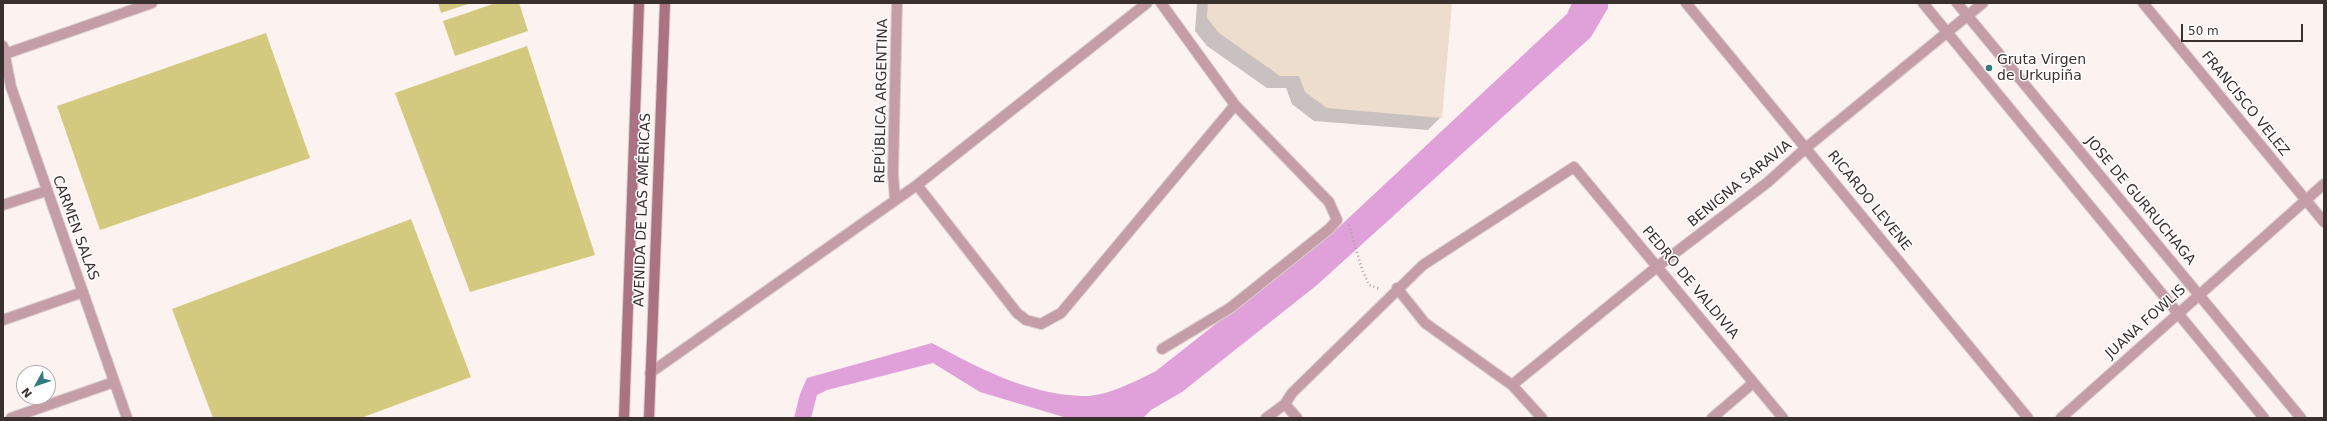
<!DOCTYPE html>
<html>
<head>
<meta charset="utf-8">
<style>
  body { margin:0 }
  #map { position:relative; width:2327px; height:421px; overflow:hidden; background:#fcf2ef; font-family:"DejaVu Sans",sans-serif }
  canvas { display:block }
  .frame { position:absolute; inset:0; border:4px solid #3a312f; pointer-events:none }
  .north { position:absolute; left:16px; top:365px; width:40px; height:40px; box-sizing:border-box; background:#fff; border:1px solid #b0adac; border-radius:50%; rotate:230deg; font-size:11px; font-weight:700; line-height:16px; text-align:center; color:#3a312f }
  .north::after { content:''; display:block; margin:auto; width:14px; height:18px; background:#327b7f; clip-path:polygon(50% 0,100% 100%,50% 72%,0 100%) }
  .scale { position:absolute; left:2181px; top:24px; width:122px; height:18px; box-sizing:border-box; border:2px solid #3a312f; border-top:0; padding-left:5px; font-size:12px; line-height:14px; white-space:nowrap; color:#3a312f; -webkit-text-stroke:3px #fff; paint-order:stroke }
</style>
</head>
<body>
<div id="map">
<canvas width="2327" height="421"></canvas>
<div class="frame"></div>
<div class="north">N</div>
<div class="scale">50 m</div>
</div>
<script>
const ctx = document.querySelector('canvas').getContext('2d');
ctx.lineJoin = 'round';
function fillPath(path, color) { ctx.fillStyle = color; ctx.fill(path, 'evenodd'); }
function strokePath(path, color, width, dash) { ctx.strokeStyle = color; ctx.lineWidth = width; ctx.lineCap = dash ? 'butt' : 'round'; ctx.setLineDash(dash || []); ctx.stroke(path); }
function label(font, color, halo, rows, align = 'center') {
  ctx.font = font + ' "DejaVu Sans",sans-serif'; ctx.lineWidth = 3; ctx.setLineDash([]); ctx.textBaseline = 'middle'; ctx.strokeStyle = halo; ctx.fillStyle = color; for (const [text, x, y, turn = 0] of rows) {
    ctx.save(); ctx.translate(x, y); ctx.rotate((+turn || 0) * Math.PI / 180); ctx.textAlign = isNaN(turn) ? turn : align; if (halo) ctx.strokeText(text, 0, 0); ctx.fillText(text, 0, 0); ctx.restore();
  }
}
fillPath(new Path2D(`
  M 438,3 L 471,3 L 441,13 Z
  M 496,3 L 519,3 L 528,31 L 455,56 L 443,21 Z
  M 266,33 L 310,158 L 100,230 L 57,106 Z
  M 527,46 L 595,255 L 470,292 L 395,93 Z
  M 411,219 L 471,377 L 361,418 L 213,418 L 172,309 Z`), '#d3ca80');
fillPath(new Path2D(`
  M 1572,3 L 1608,3 L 1608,8 L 1591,37 L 1317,285 L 1182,392 L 1151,410 L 1143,418 L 1067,418 L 980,392 L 933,363 L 827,390 L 817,395 L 811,418 L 794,418 L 800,394 L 807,378 L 932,343 C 978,368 1028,394 1081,396 C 1106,397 1134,382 1156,371 L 1340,226 L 1567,14 Z`), '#e0a0da');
fillPath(new Path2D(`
  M 1197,3 L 1450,3 L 1441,117 L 1428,130 L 1314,121 L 1292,104 L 1286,88 L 1267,88 L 1207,46 L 1195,31 Z`), '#0003');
fillPath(new Path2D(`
  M 1208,3 L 1452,3 L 1442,118 L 1327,108 L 1305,92 L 1299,76 L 1280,76 L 1219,33 L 1207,18 Z`), '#edddcc');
const minor = new Path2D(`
  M 1161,3 L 1235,105 L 1329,202 L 1337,220 L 1329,229 L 1230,308 L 1162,349
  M 1686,3 L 2028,418
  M 1923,3 L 2264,418
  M 1957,3 L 2301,418
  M 2143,3 L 2324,222
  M 3,46 L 11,87 L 127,418
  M 5,54 L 152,3
  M 917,185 L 1017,313 L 1026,320 L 1041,324 L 1061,313 L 1235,105
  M 895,199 L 893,174 L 897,3
  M 3,205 L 46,191
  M 1397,288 L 1425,323 L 1512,385 L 1542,418
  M 3,320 L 83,292
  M 650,373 L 917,185 L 1147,3
  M 1512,385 L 1658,266 L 1768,182 L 1807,147 L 1983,3
  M 1285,404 L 1297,418
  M 11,418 L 114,382
  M 1266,418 L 1285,404 L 1292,393 L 1423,265 L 1574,167 L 1783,418
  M 1712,418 L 1753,383
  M 2061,418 L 2324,184`);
const secondary = new Path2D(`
  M 624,418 L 639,3
  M 649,418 L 665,3`);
strokePath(minor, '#d9cfcc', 12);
strokePath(secondary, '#d9cfcc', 12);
strokePath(new Path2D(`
  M 1349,225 L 1362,269 L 1369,285 L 1380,289`), '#a9a09d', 2.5, [1, 3]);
strokePath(minor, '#c59da6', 10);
strokePath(secondary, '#ab7381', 10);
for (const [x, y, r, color] of [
  [1989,68,4,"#327b7f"]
]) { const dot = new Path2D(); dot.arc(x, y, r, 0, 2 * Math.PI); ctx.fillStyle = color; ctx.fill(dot); strokePath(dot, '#fff', 1.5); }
label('14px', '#3a312f', '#fff', [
  ["Gruta Virgen",1997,60],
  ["de Urkupiña",1997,76]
], 'left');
label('14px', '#3a312f', '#fff', [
  ["REPÚBLICA ARGENTINA",882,101,-89],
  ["FRANCISCO VELEZ",2245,104,51],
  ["BENIGNA SARAVIA",1740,184,-39],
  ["RICARDO LEVENE",1869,201,51],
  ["JOSE DE GURRUCHAGA",2140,201,50],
  ["AVENIDA DE LAS AMÉRICAS",643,210,-88],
  ["CARMEN SALAS",75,228,70],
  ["PEDRO DE VALDIVIA",1690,283,50],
  ["JUANA FOWLIS",2146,322,-42]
]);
</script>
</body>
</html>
